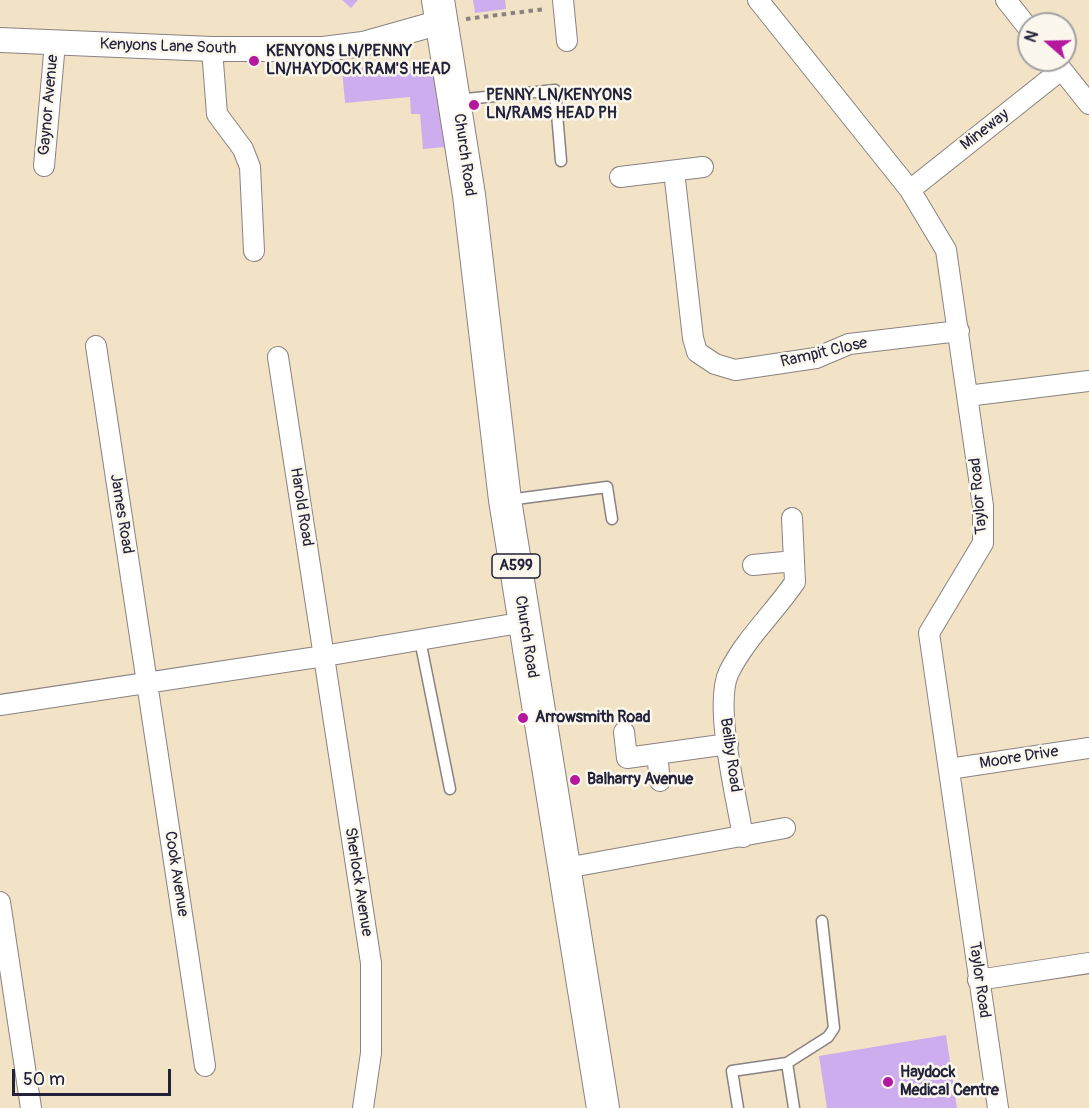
<!DOCTYPE html>
<html>
<head>
<meta charset="utf-8">
<style>
  body { margin:0 }
  #map { position:relative; width:1089px; height:1108px; overflow:hidden; background:#f2e3c6; font-family:Pangolin,sans-serif }
  canvas { display:block }
  .north { position:absolute; left:1017px; top:12px; width:60px; height:60px; box-sizing:border-box; background:#fbf7ec; border:2px solid #a4a2a5; border-radius:50%; rotate:290deg; font-size:16px; font-weight:700; line-height:24px; text-align:center; color:#22223b }
  .north::after { content:''; display:block; margin:auto; width:21px; height:27px; background:#b5179e; clip-path:polygon(50% 0,100% 100%,50% 72%,0 100%) }
  .scale { position:absolute; left:12px; top:1069px; width:159px; height:27px; box-sizing:border-box; border:3px solid #22223b; border-top:0; padding-left:8px; font-size:18px; line-height:21px; white-space:nowrap; color:#22223b; -webkit-text-stroke:4px #fbf7ec; paint-order:stroke }
</style>
</head>
<body>
<div id="map">
<canvas width="1089" height="1108"></canvas>
<div class="north">N</div>
<div class="scale">50 m</div>
</div>
<script>
const ctx = document.querySelector('canvas').getContext('2d');
ctx.lineJoin = 'round';
function fillPath(path, color) { ctx.fillStyle = color; ctx.fill(path, 'evenodd'); }
function strokePath(path, color, width, dash) { ctx.strokeStyle = color; ctx.lineWidth = width; ctx.lineCap = dash ? 'butt' : 'round'; ctx.setLineDash(dash || []); ctx.stroke(path); }
function label(font, color, halo, rows, align = 'center') {
  ctx.font = font + ' Pangolin,sans-serif'; ctx.lineWidth = 5; ctx.setLineDash([]); ctx.textBaseline = 'middle'; ctx.strokeStyle = halo; ctx.fillStyle = color; for (const [text, x, y, turn = 0] of rows) {
    ctx.save(); ctx.translate(x, y); ctx.rotate((+turn || 0) * Math.PI / 180); ctx.textAlign = isNaN(turn) ? turn : align; if (halo) ctx.strokeText(text, 0, 0); ctx.fillText(text, 0, 0); ctx.restore();
  }
}
fillPath(new Path2D(`
  M 342,0 L 358,0 L 351,8 Z
  M 473,0 L 505,0 L 506,9 L 475,13 Z
  M 441,64 L 456,146 L 423,149 L 420,114 L 411,114 L 410,97 L 345,103 L 342,69 Z
  M 946,1035 L 957,1108 L 827,1108 L 819,1056 Z`), '#cdaded');
const service = new Path2D(`
  M 456,100 L 555,90 L 561,161
  M 508,500 L 607,487 L 612,519
  M 420,640 L 450,789
  M 787,1063 L 828,1037 L 834,1028 L 822,921
  M 738,1108 L 732,1071 L 787,1063 L 794,1108`);
const minor = new Path2D(`
  M 563,0 L 567,41
  M 758,0 L 910,190 L 946,250 L 983,506 L 983,543 L 929,633 L 998,1108
  M 1006,0 L 1029,29
  M 212,49 L 217,114 L 243,149 L 250,167 L 254,251
  M 1054,60 L 1089,104
  M 44,166 L 55,43
  M 674,171 L 693,338 L 697,352 L 715,364 L 735,370 L 816,358 L 849,344 L 959,331
  M 620,177 L 703,167
  M 910,190 L 1061,70
  M 96,346 L 205,1066
  M 278,357 L 371,963 L 371,1053 L 363,1108
  M 967,396 L 1089,381
  M 753,565 L 794,561
  M 0,705 L 324,656 L 525,622
  M 624,732 L 627,758 L 728,744
  M 657,754 L 660,781
  M 949,769 L 1089,748
  M 743,837 C 737,799 713,704 729,672 C 746,638 774,613 795,582 L 792,518
  M 566,868 L 785,828
  M 0,902 L 31,1108
  M 978,980 L 1089,963`);
const tertiary = new Path2D(`
  M 0,40 L 212,49 L 323,49 L 363,44 L 441,22`);
const primary = new Path2D(`
  M 438,0 L 469,195 L 505,500 L 603,1108`);
strokePath(service, '#8a8280', 13);
strokePath(minor, '#8a8280', 22);
strokePath(tertiary, '#8a8280', 26);
strokePath(primary, '#8a8280', 34);
strokePath(new Path2D(`
  M 466,19 L 545,9`), '#8a8280', 4, [4.5, 4.5]);
strokePath(service, '#fff', 10);
strokePath(minor, '#fff', 20);
strokePath(tertiary, '#fff', 24);
strokePath(primary, '#fff', 32);
for (const [x, y, r, color] of [
  [254,61,6,"#b5179e"],
  [474,105,6,"#b5179e"],
  [523,718,6,"#b5179e"],
  [575,780,6,"#b5179e"],
  [888,1082,6,"#b5179e"]
]) { const dot = new Path2D(); dot.arc(x, y, r, 0, 2 * Math.PI); ctx.fillStyle = color; ctx.fill(dot); strokePath(dot, '#fbf7ec', 2); }
for (const [x, y, w] of [
  [516,566,48]
]) { const box = new Path2D(); box.roundRect(x - w / 2, y - 12, w, 24, 4.5); ctx.fillStyle = '#fbf7ec'; ctx.fill(box); strokePath(box, '#22223b', 1.5); }
label('bold 15px', '#22223b', null, [
  ["A599",516,566]
]);
label('16px', '#22223b', '#fbf7ec', [
  ["Kenyons Lane South",168,47,2],
  ["Gaynor Avenue",49,105,-85],
  ["Mineway",985,130,-38],
  ["Church Road",464,155,82],
  ["Rampit Close",824,353,-13],
  ["Taylor Road",979,496,-95],
  ["Harold Road",301,507,81],
  ["James Road",121,514,81],
  ["Church Road",526,637,81],
  ["Beilby Road",730,755,82],
  ["Moore Drive",1019,758,-9],
  ["Cook Avenue",176,874,81],
  ["Sherlock Avenue",358,882,81],
  ["Taylor Road",979,980,82]
]);
label('bold 16px', '#22223b', '#fbf7ec', [
  ["KENYONS LN/PENNY",266,52],
  ["LN/HAYDOCK RAM'S HEAD",266,70],
  ["PENNY LN/KENYONS",486,96],
  ["LN/RAMS HEAD PH",486,114],
  ["Arrowsmith Road",535,718],
  ["Balharry Avenue",587,780],
  ["Haydock",900,1073],
  ["Medical Centre",900,1091]
], 'left');
</script>
</body>
</html>
